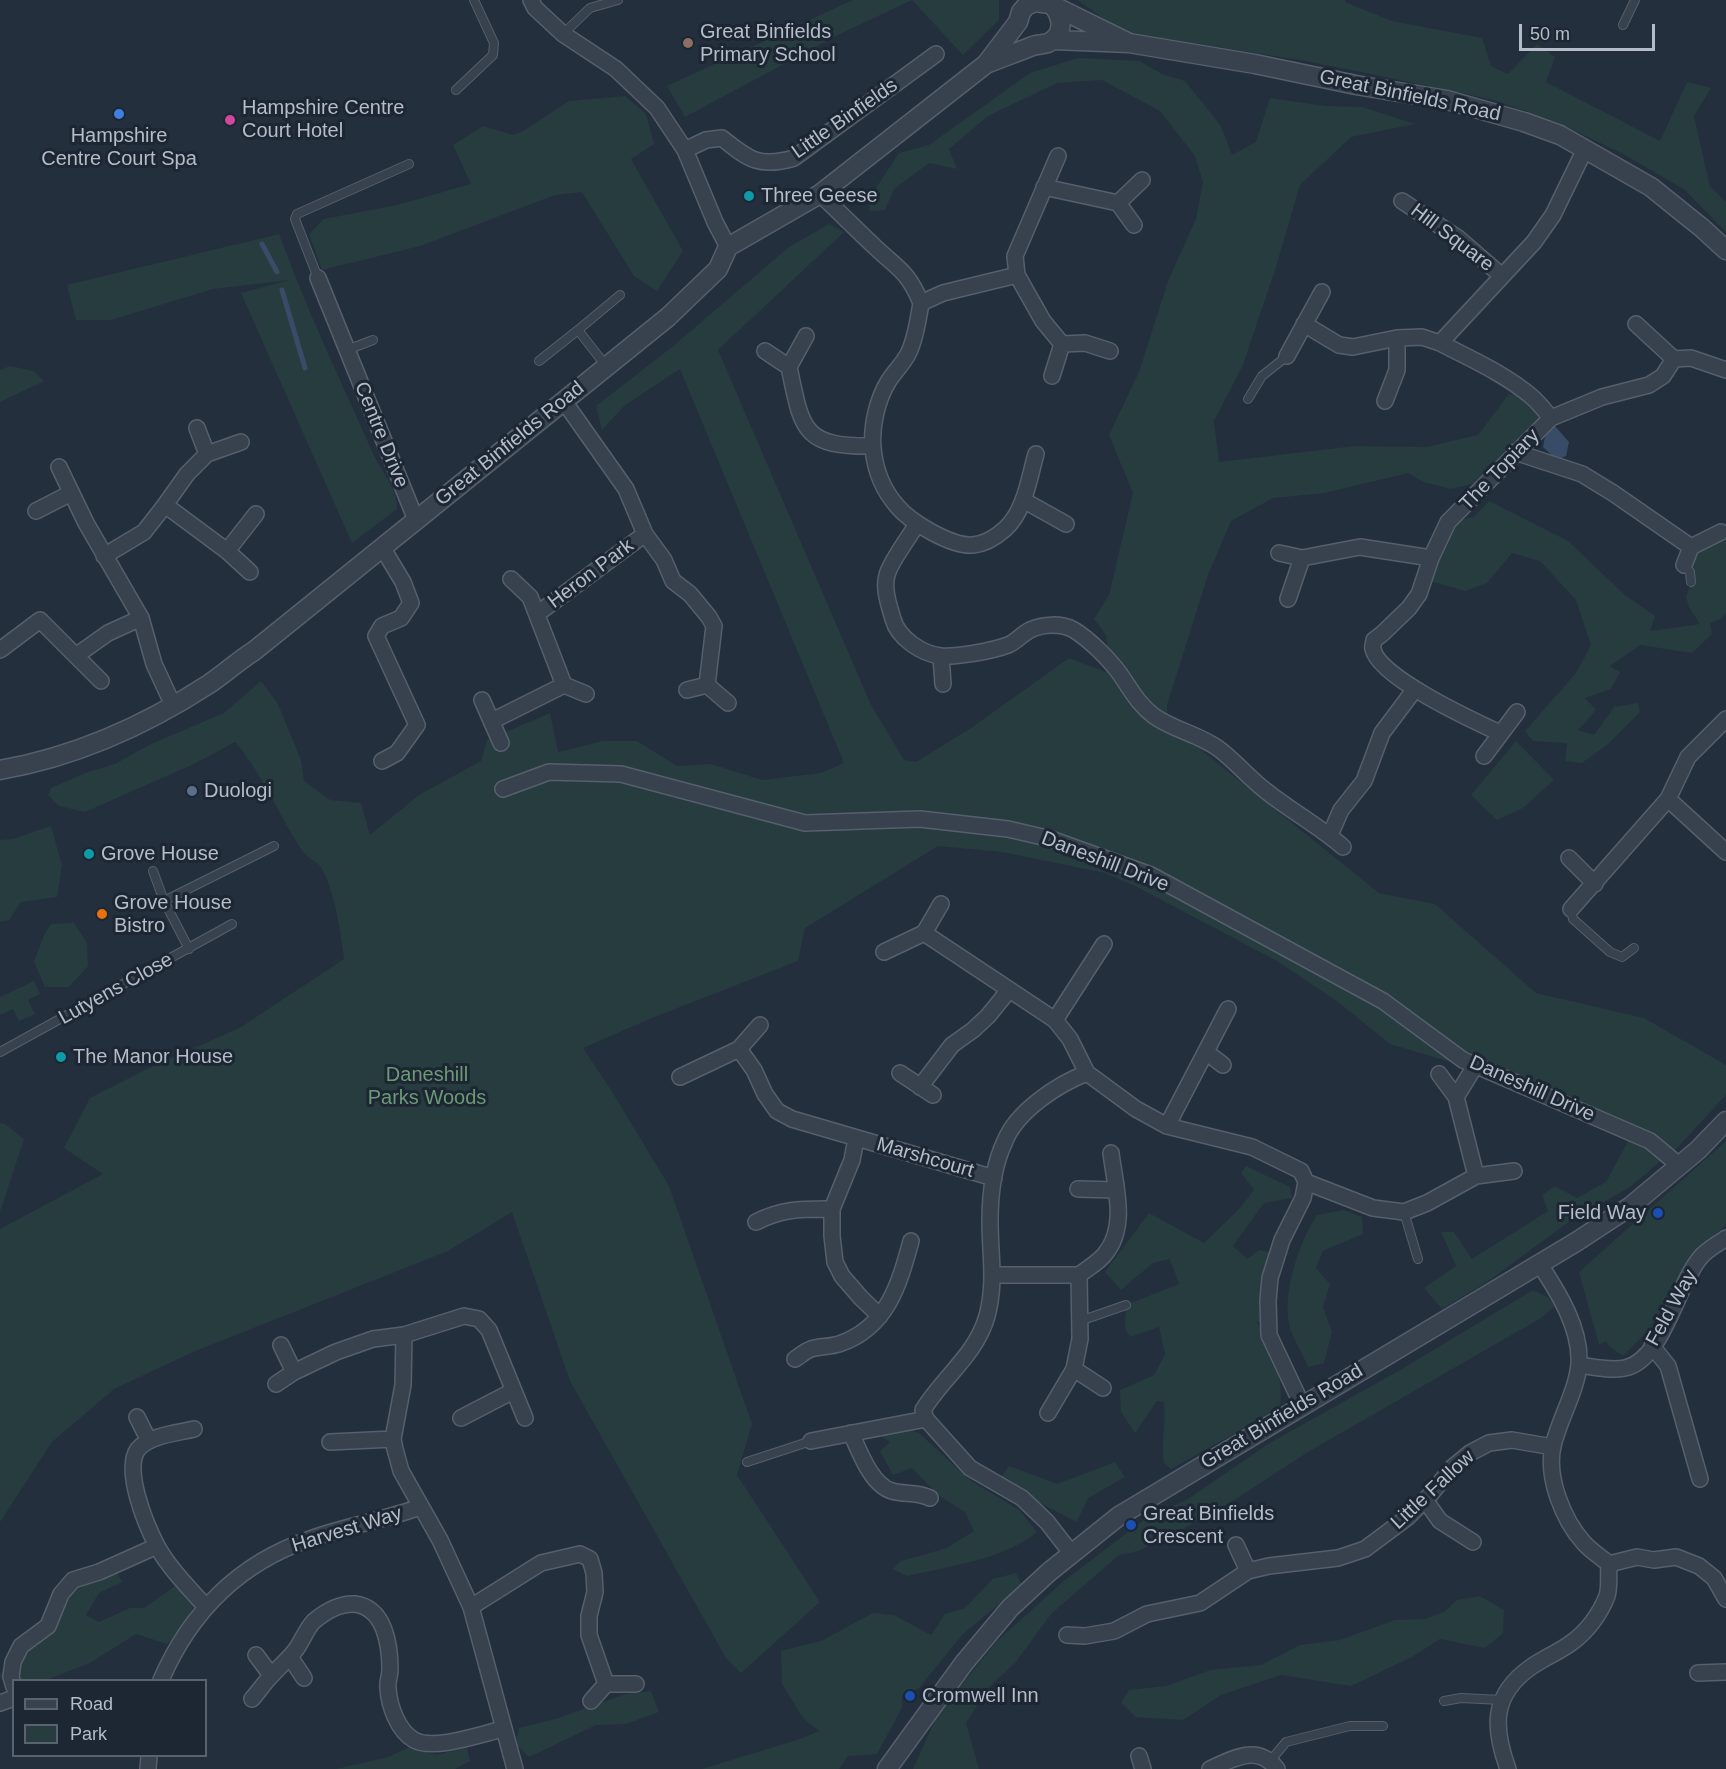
<!DOCTYPE html>
<html>
<head>
<meta charset="utf-8">
<style>
  body { margin:0 }
  #map { position:relative; width:1726px; height:1769px; overflow:hidden; background:#242f3e; font-family:Arial,sans-serif }
  canvas { display:block }
  .legend { position:absolute; left:12px; top:1679px; width:195px; height:78px; box-sizing:border-box; background:#1d2633; border:2px solid #59626f; margin:0; padding:8px 10px; list-style:none; font-size:18px; color:#b4bcc9 }
  .legend li { display:flex; align-items:center; gap:12px; height:30px }
  .legend b { width:30px; border:2px solid #59626f }
  .scale { position:absolute; left:1519px; top:24px; width:136px; height:27px; box-sizing:border-box; border:3px solid #b4bcc9; border-top:0; padding-left:8px; font-size:18px; line-height:21px; white-space:nowrap; color:#b4bcc9; -webkit-text-stroke:4px #1d2633; paint-order:stroke }
</style>
</head>
<body>
<div id="map">
<canvas width="1726" height="1769"></canvas>
<ul class="legend">
<li><b style="height:8px;background:#38414e"></b>Road</li>
<li><b style="height:16px;background:#263c3f"></b>Park</li>
</ul>
<div class="scale">50 m</div>
</div>
<script>
const ctx = document.querySelector('canvas').getContext('2d');
ctx.lineJoin = 'round';
function fillPath(path, color) { ctx.fillStyle = color; ctx.fill(path, 'evenodd'); }
function strokePath(path, color, width, dash) { ctx.strokeStyle = color; ctx.lineWidth = width; ctx.lineCap = dash ? 'butt' : 'round'; ctx.setLineDash(dash || []); ctx.stroke(path); }
function label(font, color, halo, rows, align = 'center') {
  ctx.font = font + ' Arial,sans-serif'; ctx.lineWidth = 6; ctx.setLineDash([]); ctx.textBaseline = 'middle'; ctx.strokeStyle = halo; ctx.fillStyle = color; for (const [text, x, y, turn = 0] of rows) {
    ctx.save(); ctx.translate(x, y); ctx.rotate((+turn || 0) * Math.PI / 180); ctx.textAlign = isNaN(turn) ? turn : align; if (halo) ctx.strokeText(text, 0, 0); ctx.fillText(text, 0, 0); ctx.restore();
  }
}
fillPath(new Path2D(`
  M 853,0 L 912,0 L 840,34 L 685,117 L 667,86 Z
  M 912,0 L 999,0 L 999,20 L 963,55 Z
  M 1077,0 L 1345,0 L 1345,2 L 1392,21 L 1482,38 L 1491,66 L 1508,74 L 1537,44 L 1555,57 L 1546,82 L 1660,141 L 1687,82 L 1711,88 L 1694,116 L 1710,187 L 1726,202 L 1726,232 L 1685,190 L 1625,155 L 1559,123 L 1494,100 L 1385,77 L 1306,61 L 1123,32 Z
  M 1078,58 L 1139,61 L 1162,74 L 1185,81 L 1221,126 L 1232,155 L 1256,142 L 1270,98 L 1325,106 L 1362,107 L 1415,124 L 1351,137 L 1300,185 L 1275,270 L 1243,365 L 1214,421 L 1219,462 L 1355,446 L 1426,447 L 1478,435 L 1509,394 L 1533,397 L 1542,416 L 1472,484 L 1451,489 L 1424,482 L 1408,473 L 1325,493 L 1273,498 L 1231,521 L 1208,575 L 1167,705 L 1167,731 L 1200,749 L 1379,893 L 1435,904 L 1536,993 L 1644,1018 L 1726,1065 L 1726,1095 L 1679,1146 L 1630,1187 L 1570,1221 L 1490,1280 L 1442,1309 L 1424,1288 L 1456,1266 L 1441,1232 L 1454,1232 L 1472,1259 L 1548,1211 L 1542,1195 L 1555,1186 L 1577,1198 L 1606,1182 L 1628,1141 L 1464,1066 L 1390,1044 L 1338,1002 L 1277,961 L 1137,887 L 1105,873 L 1002,852 L 938,846 L 805,928 L 798,961 L 652,1018 L 583,1048 L 613,1093 L 669,1186 L 752,1424 L 737,1475 L 820,1602 L 741,1673 L 726,1658 L 570,1381 L 512,1212 L 448,1251 L 193,1352 L 114,1389 L 52,1442 L 0,1522 L 0,1229 L 103,1174 L 64,1148 L 90,1098 L 143,1071 L 241,1027 L 344,959 C 340,929 336,898 323,870 C 319,862 308,859 303,852 C 279,816 263,774 235,742 L 196,763 L 85,812 L 59,806 L 48,795 L 51,788 L 85,773 L 115,764 L 151,744 L 224,713 L 261,681 L 278,704 L 301,760 L 304,781 L 330,800 L 361,803 L 370,835 L 419,795 L 481,761 L 487,740 L 550,713 L 558,752 L 603,741 L 637,741 L 677,766 L 711,764 L 762,780 L 821,773 L 844,763 L 680,369 L 624,406 L 602,430 L 596,406 L 672,347 L 789,247 L 829,224 L 844,232 L 718,350 L 871,705 L 904,760 L 916,762 L 971,728 L 1069,658 L 1111,674 L 1106,635 L 1094,619 L 1109,595 L 1133,493 L 1109,435 L 1139,372 L 1168,281 L 1196,219 L 1203,182 L 1195,156 L 1160,111 L 1102,80 L 1057,83 L 988,116 L 949,149 L 957,169 L 929,163 L 894,189 L 885,210 L 869,211 L 870,197 L 899,153 L 929,145 L 1030,73 Z
  M 625,96 L 646,114 L 654,144 L 631,159 L 683,251 L 657,291 L 634,276 L 582,192 L 555,195 L 420,246 L 322,270 L 309,234 L 324,219 L 397,205 L 471,184 L 453,145 L 483,126 L 513,135 L 525,130 L 569,101 Z
  M 279,234 C 306,308 340,379 372,451 C 380,471 398,488 397,509 L 352,543 L 241,293 L 289,280 L 213,289 L 111,320 L 76,320 L 67,285 Z
  M 10,366 L 34,371 L 44,381 L 0,402 L 0,370 Z
  M 1489,501 L 1568,541 L 1625,595 L 1655,616 L 1650,631 L 1700,624 L 1689,607 L 1686,597 L 1691,582 L 1691,547 L 1726,533 L 1726,613 L 1721,619 L 1710,623 L 1712,634 L 1692,653 L 1640,645 L 1610,666 L 1620,672 L 1611,689 L 1585,698 L 1596,710 L 1578,730 L 1594,735 L 1614,707 L 1638,703 L 1640,712 L 1607,745 L 1582,763 L 1565,761 L 1567,743 L 1533,741 L 1525,731 L 1576,673 L 1591,645 L 1576,600 L 1540,561 L 1512,553 L 1487,583 L 1465,591 L 1419,578 L 1456,521 L 1474,517 Z
  M 1516,741 L 1554,780 L 1523,808 L 1497,820 L 1471,795 Z
  M 51,826 L 62,865 L 57,897 L 21,902 L 9,920 L 0,922 L 0,840 L 13,839 Z
  M 74,923 L 87,943 L 88,966 L 69,987 L 45,987 L 34,962 L 44,935 L 51,924 Z
  M 34,981 L 40,994 L 28,1000 L 35,1014 L 19,1021 L 13,1009 L 0,1015 L 0,997 Z
  M 0,1123 L 5,1124 L 24,1139 L 0,1212 Z
  M 1726,1141 L 1726,1225 L 1696,1252 L 1651,1328 L 1623,1356 L 1609,1346 L 1606,1341 L 1599,1345 L 1579,1272 Z
  M 1246,1166 L 1290,1187 L 1292,1198 L 1264,1203 L 1233,1246 L 1247,1259 L 1259,1250 L 1269,1252 L 1262,1321 L 1257,1322 C 1269,1346 1285,1379 1280,1406 L 1259,1420 L 1171,1469 L 1164,1463 C 1161,1442 1166,1423 1164,1402 L 1157,1401 L 1135,1433 L 1121,1412 L 1120,1390 L 1154,1375 L 1165,1354 L 1159,1327 L 1130,1337 L 1125,1328 L 1126,1305 L 1179,1284 L 1170,1259 L 1153,1263 L 1121,1290 L 1105,1272 L 1149,1213 L 1204,1243 L 1240,1208 L 1254,1190 L 1241,1173 Z
  M 1344,1210 L 1362,1217 L 1363,1234 L 1323,1251 L 1316,1268 L 1330,1284 L 1323,1307 L 1332,1332 L 1324,1363 L 1308,1367 C 1303,1354 1294,1341 1290,1328 C 1281,1293 1299,1243 1317,1215 Z
  M 1533,1290 L 1549,1298 L 1555,1306 L 1541,1318 L 1308,1452 L 1236,1499 L 1176,1533 L 1138,1551 L 1119,1555 L 1051,1614 L 1015,1663 L 988,1688 L 966,1723 L 979,1769 L 913,1769 L 937,1716 L 997,1641 L 1065,1580 L 1145,1519 L 1188,1499 L 1268,1444 L 1402,1369 Z
  M 904,1428 L 919,1433 L 971,1481 L 1019,1510 L 1037,1532 C 1003,1560 950,1566 907,1576 L 893,1569 L 901,1561 L 947,1548 L 974,1531 L 965,1512 L 938,1495 L 912,1468 L 893,1475 L 880,1451 L 890,1442 L 879,1435 Z
  M 1115,1462 L 1125,1477 L 1088,1498 L 1077,1522 L 1038,1502 L 1001,1477 L 1009,1466 L 1057,1484 Z
  M 117,1572 L 122,1582 L 99,1593 L 86,1615 L 99,1622 L 130,1608 L 144,1608 L 178,1584 L 195,1605 L 179,1632 L 167,1644 L 136,1634 L 90,1663 L 46,1680 L 14,1680 L 7,1686 L 0,1677 L 0,1674 L 34,1636 L 64,1608 L 77,1585 Z
  M 1016,1573 L 1022,1585 L 963,1634 L 919,1688 L 902,1696 L 902,1708 L 877,1754 L 848,1756 L 839,1769 L 702,1769 L 803,1738 L 819,1731 L 803,1718 L 782,1684 L 781,1651 L 821,1641 L 873,1613 L 894,1615 L 931,1635 L 945,1614 L 965,1608 L 993,1579 Z
  M 1480,1596 L 1504,1610 L 1503,1633 L 1485,1648 L 1440,1639 L 1412,1657 L 1351,1686 L 1281,1675 L 1221,1695 L 1183,1720 L 1136,1717 L 1121,1703 L 1129,1690 L 1166,1686 L 1210,1670 L 1261,1665 L 1300,1645 L 1340,1640 L 1395,1620 L 1425,1619 L 1444,1612 L 1457,1600 Z
  M 651,1691 L 659,1712 L 626,1724 L 596,1725 L 529,1757 L 516,1744 L 519,1728 L 558,1718 L 626,1694 Z
  M 410,1747 L 436,1755 L 467,1748 L 470,1761 L 455,1769 L 336,1769 L 388,1757 Z`), '#263c3f');
fillPath(new Path2D(`
  M 1554,425 L 1569,442 L 1566,456 L 1557,460 L 1543,447 L 1546,432 Z`), '#394c67');
strokePath(new Path2D(`
  M 262,244 L 277,272
  M 282,290 L 305,368`), '#394c67', 5);
const service = new Path2D(`
  M 1623,25 L 1635,0
  M 563,34 L 590,8 L 618,0
  M 456,90 L 493,55 L 494,43 L 474,0
  M 318,278 L 295,219 L 297,214 L 409,164
  M 347,350 L 373,340
  M 539,361 L 578,330
  M 606,366 L 578,330 L 620,295
  M 1248,399 L 1262,376 L 1287,356
  M 1684,565 L 1690,572 L 1691,582
  M 153,871 L 164,901
  M 1571,909 L 1573,919 L 1610,952 L 1622,957 L 1634,948
  M 189,949 L 164,901 L 274,846
  M 0,1052 L 232,924
  M 1404,1212 L 1418,1259
  M 1080,1321 L 1126,1305
  M 747,1462 L 811,1441
  M 1444,1701 L 1461,1698 L 1502,1700
  M 1271,1760 L 1286,1742 L 1350,1726 L 1383,1726`);
const minor = new Path2D(`
  M 531,0 L 535,8 L 563,34 L 616,69 L 657,108 L 685,150 L 715,222 L 728,247
  M 685,150 L 706,140 L 722,138 C 749,160 760,168 794,158 L 936,54
  M 1058,156 L 1015,256 L 1017,275 L 1043,321 L 1062,344
  M 1044,187 L 1118,203
  M 820,194 C 838,211 856,229 874,246 C 898,269 908,271 921,303
  M 1402,201 L 1458,238 L 1502,276
  M 1134,225 L 1118,203 L 1142,180
  M 1017,275 L 943,293 L 921,303 C 918,320 916,337 909,352 C 904,363 894,372 888,382 C 877,400 871,427 873,448 C 875,470 883,490 897,506 C 910,522 952,547 973,545 C 985,544 996,537 1005,529 C 1025,511 1029,478 1036,454
  M 318,278 L 416,520
  M 1304,324 L 1339,345 L 1353,347 L 1397,338 L 1422,337 L 1440,343
  M 1636,324 L 1674,359
  M 765,351 L 789,367 L 806,336
  M 1287,356 L 1322,292
  M 789,367 C 802,429 802,447 872,446
  M 1052,376 L 1062,344 L 1085,343 L 1110,351
  M 563,400 L 626,489 L 645,534 L 664,560 L 673,581 L 690,594 L 709,617 L 714,626 L 707,685
  M 1385,401 L 1397,370 L 1397,338
  M 1551,418 L 1602,397 L 1649,385 L 1663,376 L 1674,359 L 1691,358 L 1726,370
  M 197,428 L 207,454
  M 1515,452 L 1582,474 L 1613,493 L 1691,547
  M 59,467 L 86,523 L 141,618 L 154,664 L 173,705
  M 1023,500 L 1066,524
  M 165,505 L 227,551 L 250,572
  M 36,511 L 71,493
  M 917,524 C 910,536 890,562 887,575 C 883,589 889,605 893,619 C 898,638 922,654 941,656 C 958,657 992,651 1008,645 C 1016,642 1022,634 1030,630 C 1043,624 1061,623 1074,630 C 1090,640 1109,659 1120,674 C 1131,690 1138,704 1154,716 C 1173,730 1199,734 1219,749 C 1235,761 1249,778 1266,791 C 1291,811 1319,826 1343,847
  M 382,547 L 403,582 L 411,603 L 401,618 L 382,626 L 376,636 L 417,725 L 397,753 L 382,761
  M 227,551 L 256,514
  M 1279,553 L 1302,558 L 1360,547 L 1431,558
  M 104,556 L 144,532 L 165,505 L 187,474 L 207,454 L 241,442
  M 1684,565 L 1691,547 L 1721,532
  M 511,579 L 530,597 L 564,685 L 586,694
  M 1288,599 L 1302,558
  M 537,614 L 645,534
  M 0,650 L 40,620 L 101,681
  M 77,655 L 108,633 L 141,618
  M 941,656 L 943,684
  M 687,690 L 707,685 L 728,703
  M 482,700 L 501,743
  M 492,721 L 564,685
  M 1500,733 C 1474,721 1378,677 1373,649 C 1372,646 1374,643 1374,640 L 1382,634 L 1409,608 L 1419,594 L 1431,558 L 1448,522 L 1551,418 C 1545,411 1539,403 1532,397 C 1505,374 1471,359 1440,343 L 1534,242 L 1553,215 L 1585,149
  M 1484,756 L 1517,712
  M 503,789 L 549,772 L 621,774 L 805,823 L 920,819 L 1008,829 L 1051,839 L 1151,875 L 1383,1001 L 1463,1060 L 1650,1141 L 1680,1166
  M 1668,799 L 1726,852
  M 1330,835 L 1341,810 L 1364,781 L 1382,733 L 1415,689
  M 1569,858 L 1595,884
  M 1571,909 L 1668,799 L 1688,757 L 1726,719
  M 924,933 L 1055,1020 L 1070,1039 L 1087,1073
  M 884,952 L 924,933 L 941,904
  M 1055,1020 L 1104,944
  M 739,1049 L 754,1070 L 765,1094 L 777,1111 L 792,1119 L 994,1178
  M 1206,1052 L 1223,1065
  M 900,1073 L 933,1095
  M 1439,1074 L 1456,1097 L 1476,1176
  M 680,1077 L 739,1049 L 760,1025
  M 920,1087 L 952,1045 L 973,1030 L 988,1016 L 1009,990
  M 1456,1097 L 1472,1071
  M 1167,1126 L 1228,1009
  M 856,1139 L 852,1160 L 832,1209 L 832,1236 L 835,1262 L 842,1276 L 861,1298 L 880,1316
  M 1306,1182 L 1373,1208 L 1404,1212 L 1427,1203 L 1476,1176 L 1514,1171
  M 1078,1189 L 1115,1190
  M 756,1222 C 783,1208 803,1209 832,1209
  M 994,1275 L 1079,1275
  M 404,1335 L 403,1385 L 393,1439 L 395,1449 L 401,1471 L 440,1540 L 471,1607 L 515,1769
  M 281,1345 L 294,1372
  M 1652,1346 L 1668,1366 L 1700,1479
  M 795,1359 C 800,1356 805,1351 811,1349 C 820,1346 830,1347 839,1344 C 887,1328 899,1285 911,1241
  M 1579,1365 C 1593,1367 1611,1371 1625,1368 C 1663,1360 1677,1285 1700,1258 C 1706,1250 1718,1244 1726,1238
  M 1074,1369 L 1103,1388
  M 276,1384 L 294,1372 L 336,1352 L 373,1339 L 404,1335 L 464,1316 L 479,1319 L 489,1330 L 525,1418
  M 1048,1413 L 1074,1369 L 1080,1339 L 1079,1275 C 1088,1268 1099,1262 1105,1254 C 1128,1226 1115,1186 1111,1153
  M 137,1417 L 149,1441
  M 461,1418 L 513,1391
  M 194,1429 C 178,1433 150,1435 138,1449 C 123,1470 146,1525 157,1546 C 169,1568 189,1588 206,1607
  M 851,1433 C 859,1450 871,1485 892,1491 C 905,1495 915,1491 930,1498
  M 811,1441 L 926,1419
  M 330,1442 L 393,1439
  M 1425,1500 L 1440,1521 L 1473,1542
  M 1236,1545 L 1248,1571
  M 1072,1554 L 1047,1522 L 1022,1498 L 970,1468 L 926,1419 L 923,1410 C 943,1377 976,1355 987,1316 C 996,1282 990,1255 990,1221 C 990,1195 994,1164 1005,1141 C 1017,1111 1058,1084 1087,1073 L 1136,1109 L 1167,1126 L 1252,1147 L 1301,1171 L 1306,1182 L 1303,1198 L 1282,1240 L 1270,1278 L 1268,1301 L 1269,1335 L 1302,1405
  M 1609,1564 L 1637,1557 L 1654,1560 L 1676,1557 L 1699,1566 L 1714,1578 L 1726,1599
  M 471,1607 L 541,1563 L 580,1554 L 590,1559 L 594,1573 L 595,1592 L 589,1616 L 589,1635 L 606,1684
  M 1067,1635 L 1085,1636 L 1114,1631 L 1147,1614 L 1200,1603 L 1248,1571 L 1269,1566 L 1338,1558 L 1365,1549 L 1408,1517 L 1429,1496 L 1453,1467 L 1470,1453 L 1489,1443 L 1512,1440 L 1553,1447
  M 256,1655 L 271,1675
  M 290,1657 L 304,1678
  M 1698,1673 L 1726,1672
  M 161,1680 C 190,1613 239,1563 310,1539 C 346,1526 384,1520 420,1507
  M 14,1687 L 11,1677 L 13,1662 L 21,1646 L 48,1626 L 61,1594 L 73,1580 L 99,1572 L 157,1546
  M 252,1699 C 259,1691 265,1682 272,1675 C 280,1666 290,1658 297,1648 C 303,1639 307,1628 314,1621 C 326,1611 340,1603 355,1604 C 385,1608 390,1645 390,1670 C 390,1676 387,1682 388,1688 C 389,1706 398,1731 414,1740 C 434,1751 481,1734 503,1729
  M 591,1701 L 606,1684 L 636,1684
  M 0,1703 L 14,1698
  M 1139,1756 L 1143,1769
  M 148,1769 L 149,1756
  M 1210,1769 C 1234,1758 1258,1744 1277,1769
  M 1508,1769 C 1493,1728 1491,1695 1531,1667 C 1544,1658 1559,1652 1571,1643 C 1587,1632 1600,1614 1607,1596 C 1610,1587 1608,1573 1609,1564 C 1601,1557 1591,1551 1584,1543 C 1563,1520 1546,1477 1553,1446 C 1559,1420 1577,1390 1579,1364 C 1581,1328 1558,1292 1539,1263`);
const tertiary = new Path2D(`
  M 1054,40 L 1129,43 L 1255,64 L 1356,85 L 1447,100 L 1524,122 L 1560,135 L 1651,187 L 1702,228 L 1726,250
  M 986,64 C 1001,58 1015,53 1030,47 C 1036,44 1042,45 1048,43 C 1064,36 1063,19 1054,7
  M 0,770 C 74,757 146,725 209,684 C 224,674 238,661 254,651 L 668,317 L 718,269 L 728,247 L 820,194 L 986,64 L 1018,22 L 1021,12 L 1026,6 L 1035,2 L 1050,4 L 1129,43
  M 887,1769 L 964,1663 L 1010,1608 L 1049,1572 L 1119,1516 L 1576,1242 L 1631,1206 L 1698,1150 L 1726,1121`);
strokePath(service, '#565f6c', 10);
strokePath(minor, '#565f6c', 18);
strokePath(tertiary, '#565f6c', 21);
strokePath(service, '#38414e', 8);
strokePath(minor, '#38414e', 15);
strokePath(tertiary, '#38414e', 18);
for (const [x, y, r, color] of [
  [688,43,6,"#8d6e63"],
  [119,114,6,"#3f7fe0"],
  [230,120,6,"#d1479c"],
  [749,196,6,"#0f9aa8"],
  [192,791,6,"#5c6f8a"],
  [89,854,6,"#0f9aa8"],
  [102,914,6,"#e8710a"],
  [61,1057,6,"#0f9aa8"],
  [1658,1213,6,"#1a4fb4"],
  [1131,1525,6,"#1a4fb4"],
  [910,1696,6,"#1a4fb4"]
]) { const dot = new Path2D(); dot.arc(x, y, r, 0, 2 * Math.PI); ctx.fillStyle = color; ctx.fill(dot); strokePath(dot, '#1d2633', 2); }
label('20px', '#b4bcc9', '#1d2633', [
  ["Great Binfields",700,32],
  ["Primary School",700,55],
  ["Hampshire Centre",242,108],
  ["Court Hotel",242,131],
  ["Hampshire",119,136,"center"],
  ["Centre Court Spa",119,159,"center"],
  ["Three Geese",761,196],
  ["Duologi",204,791],
  ["Grove House",101,854],
  ["Grove House",114,903],
  ["Bistro",114,926],
  ["The Manor House",73,1057],
  ["Field Way",1646,1213,"right"],
  ["Great Binfields",1143,1514],
  ["Crescent",1143,1537],
  ["Cromwell Inn",922,1696]
], 'left');
label('20px', '#b4bcc9', '#1d2633', [
  ["Great Binfields Road",1410,96,12],
  ["Little Binfields",845,119,-35],
  ["Hill Square",1452,238,37],
  ["Centre Drive",381,435,68],
  ["Great Binfields Road",510,444,-39],
  ["The Topiary",1500,470,-46],
  ["Heron Park",591,574,-37],
  ["Daneshill Drive",1105,862,21],
  ["Lutyens Close",116,989,-29],
  ["Daneshill Drive",1532,1089,24],
  ["Marshcourt",925,1158,16],
  ["Feld Way",1672,1308,-61],
  ["Great Binfields Road",1282,1417,-31],
  ["Little Fallow",1433,1490,-43],
  ["Harvest Way",347,1530,-17]
]);
label('20px', '#6b9a76', '#1d2633', [
  ["Daneshill",427,1075],
  ["Parks Woods",427,1098]
]);
</script>
</body>
</html>
